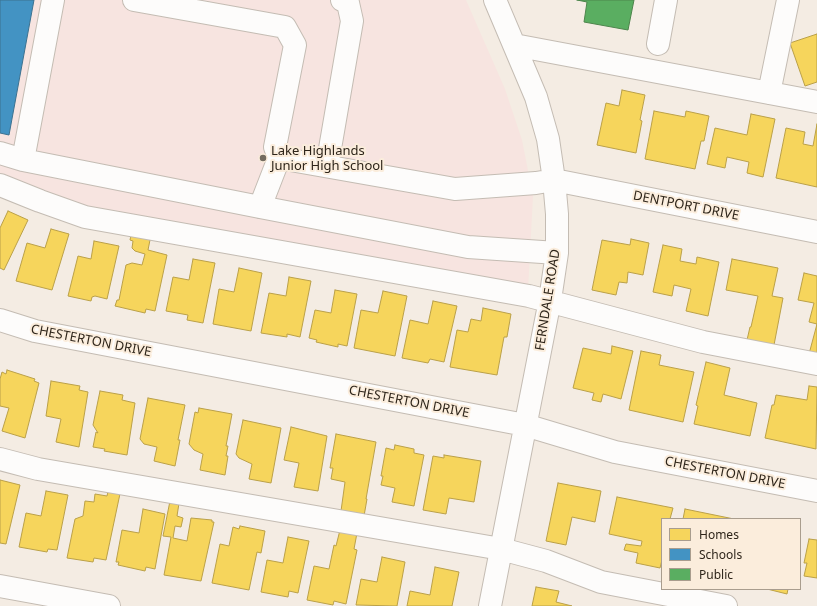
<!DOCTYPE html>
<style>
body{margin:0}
#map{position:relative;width:817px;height:606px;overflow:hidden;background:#f4ece3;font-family:"Noto Sans",sans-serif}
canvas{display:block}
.legend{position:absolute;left:661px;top:518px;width:140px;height:72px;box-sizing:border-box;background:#fbeddc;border:1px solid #a99d8e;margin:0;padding:5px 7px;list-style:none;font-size:12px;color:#2e251a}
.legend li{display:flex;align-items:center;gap:8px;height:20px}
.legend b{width:20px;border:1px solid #a99d8e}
</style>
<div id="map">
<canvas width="817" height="606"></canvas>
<ul class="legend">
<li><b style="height:11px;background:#f6d55c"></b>Homes</li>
<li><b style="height:11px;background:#4393c3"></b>Schools</li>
<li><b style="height:11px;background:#5aae61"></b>Public</li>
</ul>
</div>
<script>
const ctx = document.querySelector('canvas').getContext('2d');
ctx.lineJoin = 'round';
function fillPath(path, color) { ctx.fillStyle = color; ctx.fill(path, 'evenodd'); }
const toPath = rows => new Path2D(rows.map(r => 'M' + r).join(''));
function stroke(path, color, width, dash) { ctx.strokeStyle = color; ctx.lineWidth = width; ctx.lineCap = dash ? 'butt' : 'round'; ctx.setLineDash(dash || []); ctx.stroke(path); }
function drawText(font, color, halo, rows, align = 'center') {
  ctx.font = font + ' "Noto Sans",sans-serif'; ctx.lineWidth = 4; ctx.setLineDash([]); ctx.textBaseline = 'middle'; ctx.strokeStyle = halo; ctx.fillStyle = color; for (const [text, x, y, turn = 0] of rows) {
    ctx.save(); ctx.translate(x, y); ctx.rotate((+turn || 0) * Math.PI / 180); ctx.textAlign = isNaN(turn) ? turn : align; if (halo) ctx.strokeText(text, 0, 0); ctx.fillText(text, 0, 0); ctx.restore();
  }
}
fillPath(toPath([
 [0,0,466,0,505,89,522,140,533,196,528,290,84,207,0,176]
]), '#f7e4e0');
const homes = toPath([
 [817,34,817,82,805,86,790,43,817,34],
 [622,90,645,95,640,120,642,121,636,153,597,145,606,103,619,106,622,90],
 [654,111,685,117,686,111,709,116,704,141,701,141,695,169,645,159,654,111],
 [751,114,775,119,763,177,747,173,749,162,727,157,725,168,707,164,715,128,747,135,751,114],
 [817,124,817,187,776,178,786,128,805,132,803,144,813,146,817,124],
 [8,211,28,220,4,270,0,268,0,228,8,211],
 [51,229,69,234,52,290,16,281,27,243,45,248,51,229],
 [132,231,151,235,148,250,167,255,155,311,146,309,145,313,115,306,117,300,119,300,126,265,132,263,142,265,145,254,135,251,132,248,133,241,130,240,132,231],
 [631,239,649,243,643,275,628,272,627,283,619,282,616,295,592,290,602,240,630,245,631,239],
 [94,241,119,246,107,299,95,296,92,297,91,301,68,296,78,256,91,259,94,241],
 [663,245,682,249,680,261,696,264,697,257,719,262,708,316,686,311,691,289,674,285,672,296,653,292,663,245],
 [193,259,215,263,203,323,187,320,188,315,166,311,173,277,189,280,193,259],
 [732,259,778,268,772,296,783,298,774,345,747,340,750,327,751,327,758,296,726,290,732,259],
 [239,268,262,273,251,331,213,324,219,289,234,292,239,268],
 [804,273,817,276,817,356,809,354,817,324,809,322,814,303,798,300,804,273],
 [289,277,311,281,300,337,287,334,287,337,261,333,269,293,286,296,289,277],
 [335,290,357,294,347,346,338,344,338,347,316,342,317,340,309,338,315,310,331,313,335,290],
 [383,291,407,296,395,356,354,348,361,310,378,313,383,291],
 [433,301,457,306,444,362,430,359,428,363,402,358,410,320,428,324,433,301],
 [483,308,511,314,507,337,504,337,497,375,450,367,457,330,468,332,471,319,481,321,483,308],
 [612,346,633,351,621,399,603,394,601,402,592,400,594,393,573,388,583,348,611,354,612,346],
 [641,351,661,355,659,365,694,372,683,422,629,410,641,351],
 [706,362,730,368,724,395,757,403,750,436,694,424,698,406,696,405,706,362],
 [7,370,35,379,34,381,39,383,25,438,2,431,9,408,0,406,0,379,2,372,6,374,7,370],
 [51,381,80,386,79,390,88,392,79,447,56,442,61,419,46,416,51,381],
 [809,386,817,387,816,449,765,438,772,405,774,405,776,395,807,400,809,386],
 [100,391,123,395,122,400,135,403,127,455,104,451,105,449,93,447,96,432,98,433,93,425,100,391],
 [148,398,185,405,178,440,180,440,175,466,154,461,157,447,144,444,140,439,148,398],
 [199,408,232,414,226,446,228,446,226,456,228,456,225,475,200,470,203,454,194,450,189,444,195,412,198,413,199,408],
 [243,420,281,428,271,483,249,479,252,464,239,458,236,454,243,420],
 [291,427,327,436,318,491,294,487,299,463,284,460,291,427],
 [336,434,376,442,366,499,367,499,364,516,341,511,345,482,331,479,333,468,330,468,336,434],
 [395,445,414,449,414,453,424,455,414,506,392,502,395,488,381,485,383,476,381,476,386,448,394,450,395,445],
 [444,455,481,461,474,502,449,498,446,514,423,510,433,456,444,458,444,455],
 [0,480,20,485,6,544,0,543,0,480],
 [558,483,601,491,595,522,572,517,566,545,546,541,558,483],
 [109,487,121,489,106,560,94,558,93,562,67,558,75,519,83,516,85,501,94,502,95,494,107,496,109,487],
 [46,491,68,495,57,550,48,549,47,552,19,547,26,513,41,516,46,491],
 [171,496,180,497,177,516,183,518,181,527,175,526,173,538,187,541,191,518,212,520,212,522,214,522,201,581,164,575,171,537,163,536,171,496],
 [617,497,673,508,670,519,662,519,662,560,660,568,636,563,638,553,624,550,626,544,641,546,642,541,609,534,617,497],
 [143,509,165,514,155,569,146,567,145,571,118,565,119,562,116,562,122,530,139,533,143,509],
 [685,509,734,519,683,519,685,509],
 [240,526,265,531,261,553,257,552,249,590,212,583,220,544,229,546,233,527,239,529,240,526],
 [340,530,357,533,354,549,357,550,346,604,334,601,333,605,307,600,314,566,329,569,334,545,336,546,340,530],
 [288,537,309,541,298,593,289,591,288,597,261,592,267,560,283,563,288,537],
 [809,539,817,540,817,578,804,576,807,563,804,563,809,539],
 [382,557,405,562,397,606,356,605,361,579,377,582,382,557],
 [435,567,459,572,452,606,407,606,410,591,430,595,435,567],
 [536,587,559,591,556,602,572,606,532,606,536,587],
 [767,589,788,589,787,594,767,589]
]);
fillPath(homes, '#f6d55c');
stroke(homes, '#baa048', 1);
const schools = toPath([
 [0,0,34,0,9,135,0,133,0,0]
]);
fillPath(schools, '#4393c3');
stroke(schools, '#3d7290', 1);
const public = toPath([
 [577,0,634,0,628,30,584,22,587,2,577,0]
]);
fillPath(public, '#5aae61');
stroke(public, '#4d854c', 1);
const minor = toPath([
 [134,0,285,27,295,45,275,147,279,158],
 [658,44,666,0],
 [514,45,817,102],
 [769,93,788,0],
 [0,153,23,160,260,207,468,247,557,253],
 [23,160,53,0],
 [327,166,352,21,348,3,342,0],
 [0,185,40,201,85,217,529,296,703,342,817,364],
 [260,207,279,158,455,189,536,183,554,180,817,232],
 [0,320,35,331,525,425,615,452,817,491],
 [0,459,38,469,501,549,546,561,601,582,726,606],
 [0,586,109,606],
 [490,606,550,300,557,253,557,214,554,180,548,139,536,97,495,0]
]);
stroke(minor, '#c4bcb3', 24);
stroke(minor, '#fdfcfb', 22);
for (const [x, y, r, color] of [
 [263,158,4,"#736b60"]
]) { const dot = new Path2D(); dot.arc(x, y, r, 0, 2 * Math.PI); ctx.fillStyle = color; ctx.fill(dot); stroke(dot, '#fbeddc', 1.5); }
drawText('13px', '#2e251a', '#fbeddc', [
 ["Lake Highlands",271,151],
 ["Junior High School",271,166]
], 'left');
drawText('13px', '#2e251a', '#fbeddc', [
 ["DENTPORT DRIVE",686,206,11],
 ["FERNDALE ROAD",548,300,-81],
 ["CHESTERTON DRIVE",91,341,11],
 ["CHESTERTON DRIVE",409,402,11],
 ["CHESTERTON DRIVE",725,473,11]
]);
</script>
